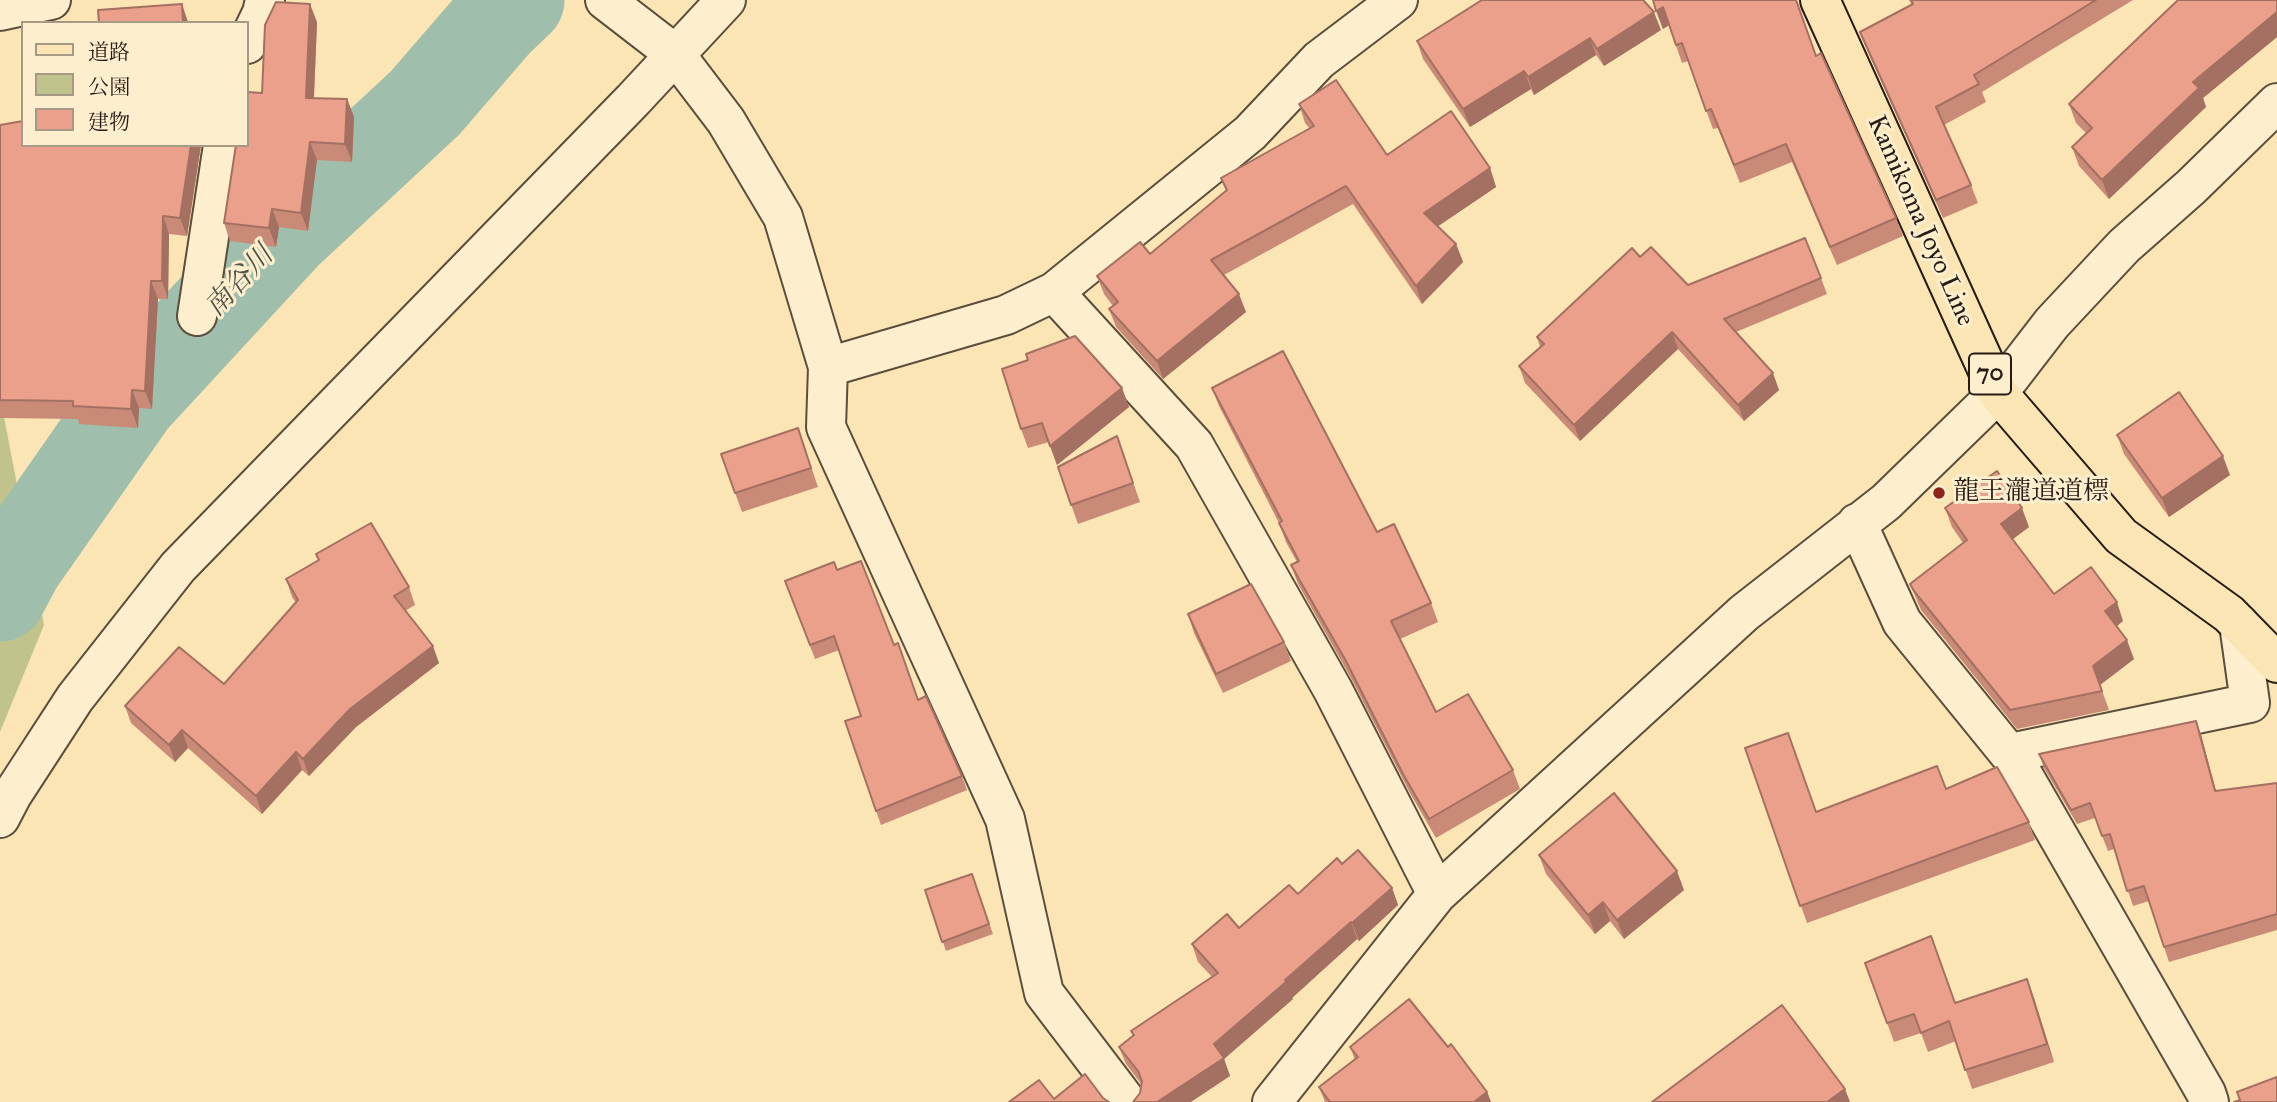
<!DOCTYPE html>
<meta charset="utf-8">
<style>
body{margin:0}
#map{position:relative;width:2277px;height:1102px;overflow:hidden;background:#fce5b4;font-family:"IM FELL Great Primer","Noto Serif JP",serif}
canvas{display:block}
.legend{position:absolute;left:21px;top:21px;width:228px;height:126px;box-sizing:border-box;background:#fdeece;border:2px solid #a79a84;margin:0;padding:9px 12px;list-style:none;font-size:21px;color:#271b15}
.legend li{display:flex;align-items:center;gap:14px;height:35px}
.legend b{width:35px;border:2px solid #a79a84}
</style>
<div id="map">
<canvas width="2277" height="1102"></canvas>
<ul class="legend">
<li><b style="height:9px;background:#fce5b4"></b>道路</li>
<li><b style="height:19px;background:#c0c48c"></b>公園</li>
<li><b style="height:19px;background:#eaa08b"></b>建物</li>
</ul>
</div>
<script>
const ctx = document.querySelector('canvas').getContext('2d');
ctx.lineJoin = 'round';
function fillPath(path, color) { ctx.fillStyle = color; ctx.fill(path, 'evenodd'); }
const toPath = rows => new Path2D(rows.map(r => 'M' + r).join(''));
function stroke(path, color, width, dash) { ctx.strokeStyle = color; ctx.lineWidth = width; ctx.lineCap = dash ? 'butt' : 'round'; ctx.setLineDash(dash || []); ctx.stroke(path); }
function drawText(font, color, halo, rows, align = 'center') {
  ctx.font = font + ' "IM FELL Great Primer","Noto Serif JP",serif'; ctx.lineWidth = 6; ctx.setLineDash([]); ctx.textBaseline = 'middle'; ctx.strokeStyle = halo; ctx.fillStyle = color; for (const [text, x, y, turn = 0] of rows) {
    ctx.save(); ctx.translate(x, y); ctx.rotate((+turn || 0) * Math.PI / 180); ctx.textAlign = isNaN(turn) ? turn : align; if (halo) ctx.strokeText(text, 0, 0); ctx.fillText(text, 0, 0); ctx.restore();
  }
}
fillPath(toPath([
 [0,396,44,625,0,732]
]), '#c0c48c');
stroke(toPath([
 [0,595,17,563,131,400,285,233,425,103,495,22,518,0]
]), '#9fbfac', 93);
const street = toPath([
 [605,0,675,54,726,121,783,217,828,367,826,427,1005,819,1044,993,1127,1102],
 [0,11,51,0],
 [247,44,262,13,265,0],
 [1054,292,1194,445,1333,690,1437,894],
 [197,316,223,145],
 [828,367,1006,315,1054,292,1250,133,1319,60,1398,0],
 [1857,523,1902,622,2015,761,2206,1093,2209,1102],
 [2010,753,2250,703,2239,624],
 [0,818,12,795,75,698,178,567,633,100,726,0],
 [1272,1102,1437,894,1744,613,1886,502,1998,393,2052,323,2124,246,2191,187,2277,103]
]);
const primary = toPath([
 [1820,0,1998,393,2121,536,2229,614,2277,663]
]);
stroke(street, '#5c4e3d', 42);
stroke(primary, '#271b15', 42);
stroke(street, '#fdeece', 38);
stroke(primary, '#fce5b4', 38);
fillPath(toPath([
 [1653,0,1816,56,1896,218,1903,236,1837,265,1792,162,1740,183,1718,128,1713,129,1688,61,1682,63,1669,25,1663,29],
 [1909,0,2133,0,1982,92,1986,102,1944,125,1971,185,1978,203,1943,218,1867,50,1860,32,1912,5],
 [2277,0,2277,37,2203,98,2206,107,2109,199,2079,166,2072,147,2086,133,2076,123,2069,104],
 [317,22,314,98,347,99,354,117,352,162,317,160,308,231,279,227,276,247,230,241,224,223,262,93],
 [1661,30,1604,66,1596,55,1534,95,1531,89,1470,127,1423,59,1417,41],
 [1299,104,1387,155,1490,168,1496,187,1438,226,1456,244,1463,262,1422,304,1353,204,1224,275,1246,312,1163,379,1116,327,1109,309,1113,306,1104,294,1097,276,1150,254,1226,191,1221,178,1310,129,1305,123],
 [0,125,201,145,187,236,169,234,168,299,158,299,152,409,139,408,138,428,79,424,78,419,0,418],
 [1640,257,1688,285,1821,278,1827,294,1736,332,1779,390,1744,421,1678,349,1580,441,1525,383,1519,366,1540,347,1537,337],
 [1122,388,1129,407,1057,465,1049,442,1028,448,1021,429],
 [1212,388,1377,532,1431,603,1438,622,1400,639,1436,712,1513,770,1520,789,1436,838,1410,793,1352,680,1298,584,1291,565,1297,562,1286,542,1279,523,1219,406],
 [798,428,818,487,742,512,721,454],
 [2117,435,2230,475,2169,517,2124,454],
 [1117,436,1140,502,1078,524,1058,467],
 [1945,508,2029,527,2012,539,2054,594,2123,621,2117,626,2134,659,2100,685,2109,710,2017,729,1921,610,1910,584,1963,543,1952,527],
 [316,554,409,587,415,605,405,611,439,663,356,727,309,776,302,770,262,814,188,748,175,762,131,723,125,706,224,684,296,603,292,597,286,579,318,560],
 [837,570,894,645,918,700,962,776,967,790,881,825,876,811,861,716,839,650,815,659,785,581],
 [1188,614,1284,642,1291,661,1223,693,1194,633],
 [2196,721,2201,735,2216,791,2277,783,2277,930,2169,962,2149,901,2133,906,2114,849,2108,851,2095,818,2077,824,2044,768,2039,754],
 [1745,748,1816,812,1946,789,2029,822,2035,840,1807,923],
 [1539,855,1684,890,1624,939,1610,921,1595,934,1546,874],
 [1342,864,1392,888,1398,905,1359,941,1357,939,1292,998,1293,999,1224,1059,1230,1076,1140,1093,1142,1085,1126,1064,1119,1047,1133,1036,1131,1031,1212,977,1198,962,1192,944,1239,928,1298,894],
 [972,874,993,934,946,951,925,890],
 [1865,963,1955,1003,2027,979,2054,1062,1972,1089,1956,1041,1928,1052,1921,1033,1894,1042],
 [1350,1047,1448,1047,1487,1092,1491,1102,1330,1102,1355,1060],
 [1319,1087,1330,1102,1325,1102]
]), '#c98a78');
fillPath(toPath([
 [182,4,188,22,189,23,183,23],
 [310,4,317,22,313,117,306,98],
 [1663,7,1669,25,1663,29,1656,11],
 [1654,12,1661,30,1604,66,1597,49],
 [2277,12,2277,37,2203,98,2206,107,2109,199,2102,180,2193,82],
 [1590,38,1596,55,1534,95,1528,77],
 [1524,71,1531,89,1470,127,1463,109],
 [347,99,354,117,352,162,345,144],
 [310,142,317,160,308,231,301,213],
 [191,145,201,145,187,236,180,218],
 [1490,168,1496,187,1431,231,1424,213],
 [272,209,279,227,276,247,269,228],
 [163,216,169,234,168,299,162,281],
 [1456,244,1463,262,1422,304,1416,286],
 [151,281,158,299,152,409,145,391],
 [1239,294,1246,312,1163,379,1157,361],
 [1672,332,1678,349,1580,441,1574,425],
 [1773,373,1779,390,1744,421,1738,405],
 [1122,388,1129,407,1057,465,1050,446],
 [132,390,139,408,138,428,131,409],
 [2223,456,2230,475,2169,517,2162,498],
 [2022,508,2029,527,2008,543,2001,524],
 [2117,602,2123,621,2112,630,2105,611],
 [2127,640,2134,659,2100,685,2109,710,2093,666],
 [433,646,439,663,356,727,309,776,303,759,350,709],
 [2196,721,2201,735,2220,806,2215,791],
 [182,730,188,748,175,762,169,745],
 [296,752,302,770,262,814,256,796],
 [1677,871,1684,890,1624,939,1617,920],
 [1392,888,1398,905,1359,941,1352,923],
 [1603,902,1610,921,1595,934,1588,915],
 [1351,922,1357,939,1292,998,1293,999,1224,1059,1230,1076,1191,1102,1157,1102,1214,1044],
 [2027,979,2034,998,2054,1062,2047,1044],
 [1845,1089,1850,1102,1827,1102],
 [1487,1092,1491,1102,1474,1102]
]), '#a47061');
const building = toPath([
 [1482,0,1643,0,1654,12,1597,49,1590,38,1528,77,1524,71,1463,109,1417,41,1482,0],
 [1653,0,1796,0,1816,56,1821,53,1896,218,1830,247,1786,144,1734,165,1711,109,1706,111,1682,43,1676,45,1663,7,1656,11,1653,0],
 [1911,0,2096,0,1974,75,1979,84,1936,107,1971,185,1936,200,1860,32,1913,4,1911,0],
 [2178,0,2277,0,2277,12,2193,82,2199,88,2102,180,2072,147,2092,128,2069,104,2178,0],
 [276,2,310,4,306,98,347,99,345,144,310,142,301,213,272,209,269,228,224,223,236,145,247,145,247,92,262,93,265,25,276,2],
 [182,4,183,23,99,23,98,10,182,4],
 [1336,80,1387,155,1451,111,1490,168,1424,213,1456,244,1416,286,1346,186,1211,260,1239,294,1157,361,1109,309,1118,302,1097,276,1140,242,1150,254,1227,190,1221,178,1314,126,1299,104,1336,80],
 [23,121,23,145,191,145,180,218,163,216,162,281,151,281,145,391,132,390,131,409,73,406,73,401,0,400,0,125,23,121],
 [1805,238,1821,278,1724,319,1773,373,1738,405,1672,332,1574,425,1519,366,1544,344,1537,337,1632,248,1640,257,1651,247,1688,285,1805,238],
 [1075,336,1122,388,1050,446,1042,423,1021,429,1002,369,1028,360,1026,354,1075,336],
 [1283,351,1377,532,1394,524,1431,603,1391,621,1436,712,1468,694,1513,770,1429,819,1403,774,1346,661,1291,565,1299,561,1279,523,1282,521,1212,388,1283,351],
 [2179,392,2223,456,2162,498,2117,435,2179,392],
 [798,428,811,468,735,493,721,454,798,428],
 [1117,436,1133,483,1071,505,1058,467,1117,436],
 [1997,471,2022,508,2001,524,2054,594,2091,567,2117,602,2105,611,2127,640,2093,666,2102,691,2010,710,1914,591,1910,584,1967,540,1945,508,1997,471],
 [371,523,409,587,394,596,433,646,350,709,303,759,296,752,256,796,182,730,169,745,125,706,179,647,224,684,298,600,286,579,319,560,316,554,371,523],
 [861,561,894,645,898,643,918,700,926,696,962,776,876,811,845,721,861,716,834,636,810,645,785,581,834,562,837,570,861,561],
 [1251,584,1284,642,1216,674,1188,614,1251,584],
 [2196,721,2215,791,2277,783,2277,914,2164,947,2144,886,2127,891,2110,834,2102,836,2090,803,2071,810,2039,754,2196,721],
 [1788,733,1816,812,1937,766,1946,789,1997,767,2029,822,1800,906,1745,748,1788,733],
 [1614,793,1677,871,1617,920,1603,902,1588,915,1539,855,1614,793],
 [1358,850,1392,888,1352,923,1351,922,1285,980,1286,982,1214,1044,1224,1058,1157,1102,1133,1102,1140,1093,1142,1081,1138,1071,1119,1047,1134,1035,1131,1031,1218,973,1192,944,1227,914,1239,928,1289,885,1298,894,1337,858,1342,864,1358,850],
 [972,874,989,924,942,942,925,890,972,874],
 [1931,936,1955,1003,2027,979,2047,1044,1965,1070,1949,1021,1921,1033,1914,1014,1887,1023,1865,963,1931,936],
 [1409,999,1448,1047,1451,1044,1487,1092,1474,1102,1330,1102,1319,1087,1358,1057,1350,1047,1409,999],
 [1782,1005,1845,1089,1827,1102,1652,1102,1782,1005],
 [1085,1074,1103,1098,1109,1102,1009,1102,1039,1080,1054,1099,1085,1074],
 [2277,1077,2277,1102,2234,1102,2240,1100,2237,1092,2277,1077]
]);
fillPath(building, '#eaa08b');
stroke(building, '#a47061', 2);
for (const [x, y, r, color] of [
 [1939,493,7,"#8f2418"]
]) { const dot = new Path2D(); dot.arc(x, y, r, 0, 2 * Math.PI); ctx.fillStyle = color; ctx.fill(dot); stroke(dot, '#fdeece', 2.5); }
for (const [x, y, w] of [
 [1990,374,42]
]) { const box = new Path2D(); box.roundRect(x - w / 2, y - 20.5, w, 41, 5); ctx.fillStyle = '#fdeece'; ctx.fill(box); stroke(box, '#271b15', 2); }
drawText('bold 24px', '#271b15', null, [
 ["70",1990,374]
]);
drawText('26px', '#271b15', '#fdeece', [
 ["Kamikoma Joyo Line",1920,221,66]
]);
drawText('26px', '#271b15', '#fdeece', [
 ["龍王瀧道道標",1953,493]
], 'left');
drawText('italic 28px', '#51544a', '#fdeece', [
 ["南谷川",240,282,-47]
]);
</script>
